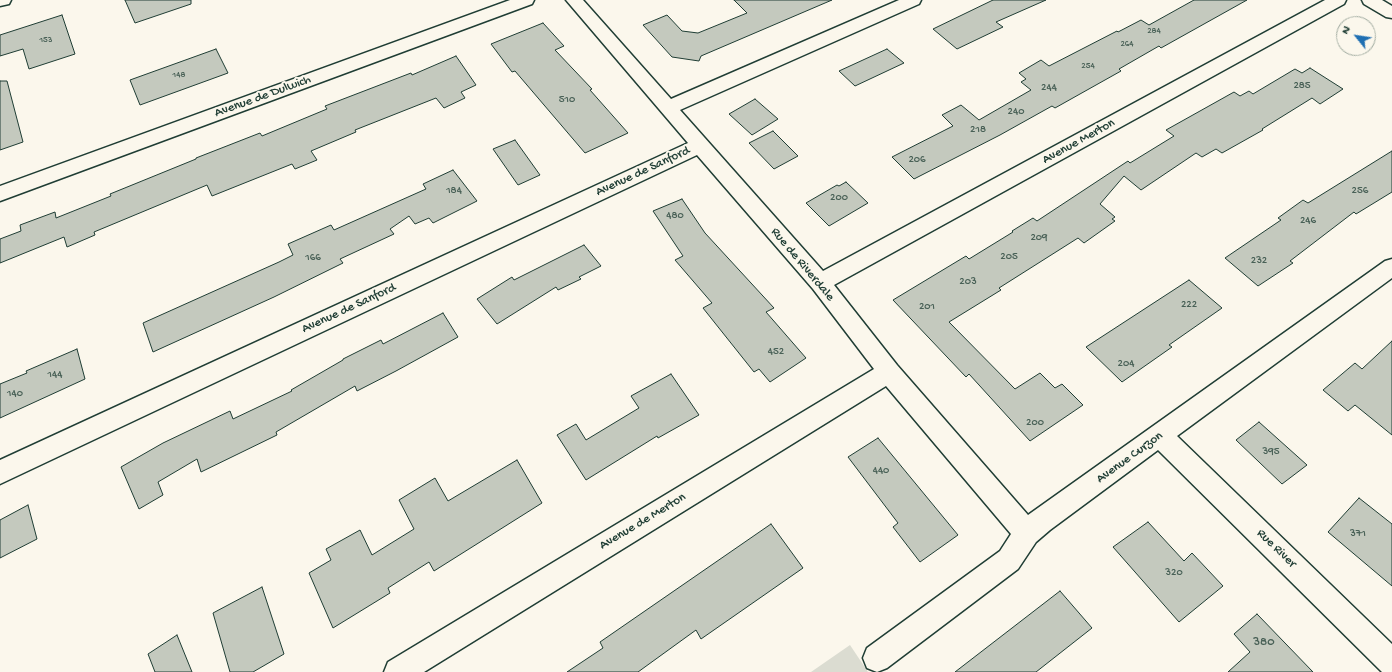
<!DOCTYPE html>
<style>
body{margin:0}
#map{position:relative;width:1392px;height:672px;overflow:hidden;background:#fbf7ec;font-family:"Gochi Hand",sans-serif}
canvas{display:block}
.north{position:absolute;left:1336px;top:16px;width:40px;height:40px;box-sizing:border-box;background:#fbf7ec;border:1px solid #a3ada2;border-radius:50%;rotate:300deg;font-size:11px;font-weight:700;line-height:16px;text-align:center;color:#1f3d34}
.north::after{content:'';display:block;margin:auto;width:14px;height:18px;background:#1f6fb2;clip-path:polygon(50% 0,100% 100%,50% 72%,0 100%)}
</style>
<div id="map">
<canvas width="1392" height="672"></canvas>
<div class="north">N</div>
</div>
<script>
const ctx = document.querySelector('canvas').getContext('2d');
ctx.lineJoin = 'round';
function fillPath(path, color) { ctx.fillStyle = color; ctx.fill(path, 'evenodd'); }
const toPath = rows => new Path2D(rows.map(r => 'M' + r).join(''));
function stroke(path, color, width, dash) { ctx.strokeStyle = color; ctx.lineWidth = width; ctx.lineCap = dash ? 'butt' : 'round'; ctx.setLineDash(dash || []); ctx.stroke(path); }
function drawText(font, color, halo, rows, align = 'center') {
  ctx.font = font + ' "Gochi Hand",sans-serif'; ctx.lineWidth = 4; ctx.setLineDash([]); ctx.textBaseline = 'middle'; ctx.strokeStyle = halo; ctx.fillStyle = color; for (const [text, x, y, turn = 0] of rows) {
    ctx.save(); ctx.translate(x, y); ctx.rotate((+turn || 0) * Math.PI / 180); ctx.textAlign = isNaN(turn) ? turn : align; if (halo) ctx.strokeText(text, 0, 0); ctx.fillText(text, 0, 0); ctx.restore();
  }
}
fillPath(toPath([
 [850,645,868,672,811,672]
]), '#dbdcd1');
const building = toPath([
 [125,0,191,0,191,4,135,23,125,0],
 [734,0,832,0,701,56,699,61,672,57,643,25,667,15,682,31,698,33,747,13,734,0],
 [993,0,1046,0,996,22,1003,27,957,49,933,29,993,0],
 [1194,0,1247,0,1161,48,1159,46,1119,69,1121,71,1055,108,1052,106,1000,135,914,179,892,157,953,126,942,115,961,105,979,120,1031,90,1021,82,1026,79,1019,73,1041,60,1049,66,1117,31,1118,32,1141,20,1149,25,1194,0],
 [62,15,75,54,29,69,23,49,0,56,0,35,62,15],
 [543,23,564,46,555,50,592,89,590,90,628,133,585,153,515,71,512,72,491,44,543,23],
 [216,49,228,73,140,105,130,80,216,49],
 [887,49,904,63,855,86,839,71,887,49],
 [456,56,476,85,461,92,465,98,444,108,436,98,355,130,356,132,311,151,317,160,295,169,292,164,212,196,207,185,94,232,95,235,67,247,64,237,0,263,0,239,21,231,20,225,55,212,56,218,111,196,110,194,196,159,196,158,260,133,262,136,327,109,325,106,411,73,412,75,456,56],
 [1310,68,1343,89,1320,104,1312,98,1262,129,1263,130,1222,153,1216,149,1202,157,1196,153,1141,190,1124,176,1100,204,1115,217,1112,219,1115,221,1084,243,1078,238,999,288,1001,290,949,322,1015,389,1040,373,1055,388,1062,384,1083,405,1030,441,969,374,966,377,893,300,966,256,969,259,1013,232,1012,231,1033,218,1037,221,1128,161,1130,163,1174,136,1166,130,1234,92,1240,96,1249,91,1253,94,1295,69,1302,73,1310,68],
 [0,81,7,81,23,142,0,150,0,81],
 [755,99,778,119,752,135,729,114,755,99],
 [773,131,798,156,774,169,749,143,773,131],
 [515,140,540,175,518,185,493,149,515,140],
 [1392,151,1392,192,1356,214,1354,212,1290,261,1293,263,1258,286,1225,258,1281,220,1278,218,1303,200,1308,203,1392,151],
 [453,170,477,201,433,223,429,218,415,224,409,216,390,229,394,234,340,259,343,263,274,297,153,352,143,323,279,262,293,255,288,244,331,225,334,230,426,189,423,184,453,170],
 [846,182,868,203,829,226,806,203,837,185,839,186,846,182],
 [682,199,705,233,774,308,766,312,806,358,770,382,759,369,754,372,703,308,712,303,675,260,683,256,653,211,682,199],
 [584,245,601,266,579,277,581,279,558,290,556,287,497,324,477,299,512,277,514,280,584,245],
 [1189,280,1222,308,1169,345,1172,347,1122,382,1086,347,1189,280],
 [443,313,458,337,396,371,357,391,355,386,276,432,277,435,201,472,197,459,158,482,163,495,139,509,121,467,163,443,230,411,233,419,292,391,291,390,343,360,343,359,381,340,383,344,443,313],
 [1392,341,1392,435,1355,405,1348,411,1323,390,1355,363,1362,369,1392,341],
 [77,349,85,379,0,418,0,384,27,373,26,371,77,349],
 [671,374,699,415,658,438,657,436,586,480,557,435,576,424,586,440,639,408,631,396,671,374],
 [1259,422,1307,465,1282,484,1236,440,1259,422],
 [878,438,958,535,920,562,893,527,898,523,848,457,878,438],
 [517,460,542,503,434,571,429,562,388,588,390,593,333,628,309,573,331,560,326,549,360,530,372,555,414,529,399,500,435,478,448,501,517,460],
 [1359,498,1392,524,1392,586,1328,532,1359,498],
 [28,505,37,539,0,558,0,520,28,505],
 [1148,522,1184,561,1192,553,1223,586,1179,622,1113,547,1148,522],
 [771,524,803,568,701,639,696,630,638,672,567,672,603,648,600,642,771,524],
 [262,587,284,654,253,672,230,672,213,613,262,587],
 [1060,591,1092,628,1036,672,955,672,1060,591],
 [1257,614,1313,672,1228,672,1250,652,1234,634,1257,614],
 [177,635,192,672,155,672,148,654,177,635]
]);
fillPath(building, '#c4c9be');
stroke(building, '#1f3d34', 1);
const street = toPath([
 [0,0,11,0,9,4,0,6,0,0],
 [510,0,534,0,532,4,0,201,0,186,510,0],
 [566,0,583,0,671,99,899,0,921,0,919,4,680,110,823,271,1325,0,1346,0,1344,4,834,285,897,365,1028,515,1385,261,1392,259,1392,278,1177,436,1392,644,1392,672,1382,672,1158,450,1050,530,1036,542,1018,569,887,668,877,672,867,668,863,658,867,648,1000,551,1011,534,886,386,424,672,384,672,388,662,874,369,813,289,697,155,0,484,0,460,688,143,566,0],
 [1362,0,1382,0,1392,6,1392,18,1386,17,1364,4,1362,0]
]);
stroke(street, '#1f3d34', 3);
fillPath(street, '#fbf7ec');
drawText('9px', '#486056', null, [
 ["284",1154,32],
 ["153",46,41],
 ["264",1127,45],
 ["254",1088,67],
 ["148",179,76]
]);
drawText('11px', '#486056', null, [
 ["285",1302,86],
 ["244",1049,88],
 ["510",567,100],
 ["240",1016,112],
 ["218",978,130],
 ["206",917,160],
 ["184",454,191],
 ["256",1360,191],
 ["200",839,198],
 ["480",675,216],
 ["246",1308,221],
 ["209",1039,238],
 ["205",1009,257],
 ["166",313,258],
 ["232",1259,261],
 ["203",968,282],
 ["222",1189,305],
 ["201",927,307],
 ["452",776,352],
 ["204",1126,364],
 ["144",55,375],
 ["140",15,394],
 ["200",1035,423],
 ["395",1271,452],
 ["440",881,471],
 ["371",1358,534],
 ["320",1174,573]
]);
drawText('13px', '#1f3d34', '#fbf7ec', [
 ["Avenue de Dulwich",263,97,-20],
 ["Avenue Merton",1079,142,-29],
 ["Avenue de Sanford",643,172,-25],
 ["Rue de Riverdale",802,265,50],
 ["Avenue de Sanford",349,309,-25],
 ["Avenue Curzon",1130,458,-36],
 ["Avenue de Merton",643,522,-31],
 ["Rue River",1276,549,44]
]);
drawText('13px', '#486056', null, [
 ["380",1264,643]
]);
</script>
